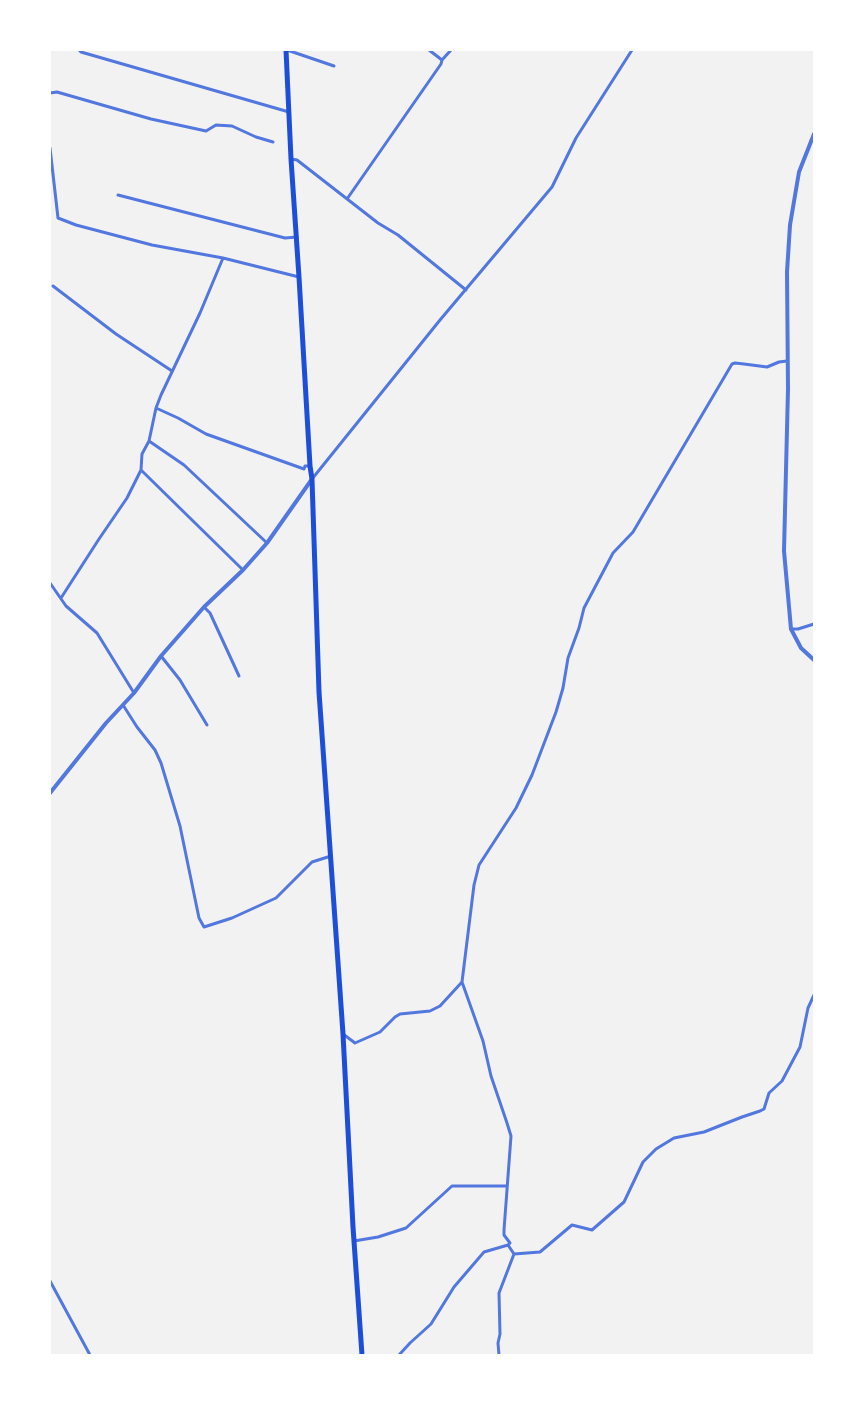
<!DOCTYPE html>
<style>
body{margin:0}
#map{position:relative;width:864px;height:1405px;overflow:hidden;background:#f2f2f2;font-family:"Roboto Condensed",sans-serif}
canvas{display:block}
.frame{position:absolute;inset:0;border:51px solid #fff;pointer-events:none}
</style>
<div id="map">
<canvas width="864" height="1405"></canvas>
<div class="frame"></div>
</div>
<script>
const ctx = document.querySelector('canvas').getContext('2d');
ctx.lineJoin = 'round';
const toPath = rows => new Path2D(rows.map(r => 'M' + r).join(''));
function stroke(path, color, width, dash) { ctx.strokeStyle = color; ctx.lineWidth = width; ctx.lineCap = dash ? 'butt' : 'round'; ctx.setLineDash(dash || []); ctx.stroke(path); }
stroke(toPath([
 [79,50,81,52,289,112],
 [287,50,334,66],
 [429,50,442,60],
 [50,93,57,92,151,119,206,131,216,125,232,126,256,137,273,142],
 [50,148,58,218,76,225,152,245,223,258,299,277],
 [291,159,297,160,378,223,398,235,466,290],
 [118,195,285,238,297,237],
 [347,199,441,64,442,60,451,50],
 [53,286,116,334,172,371],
 [156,408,178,418,206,434,304,469,305,466,310,466],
 [149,441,184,465,267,543],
 [141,470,243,570],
 [312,479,440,320,552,187,576,138,632,50],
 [50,583,66,606,97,633,134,693],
 [61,598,99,539,127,498,141,470,142,454,149,441,156,408,161,395,200,313,223,258],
 [204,607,210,613,239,676],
 [791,629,798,629,814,624],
 [161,656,180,680,207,725],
 [123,705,137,727,155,750,161,763,180,826,199,918,204,927,232,918,276,898,312,862,331,856],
 [343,1034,355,1043,380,1032,395,1017,400,1014,430,1011,440,1006,462,982],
 [354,1241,378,1237,406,1228,452,1186,506,1186],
 [508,1245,514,1254],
 [514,1254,540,1252,572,1225,592,1230,624,1202,643,1162,656,1149,674,1138,704,1132,742,1117,760,1111,764,1109,769,1093,782,1081,800,1047,808,1008,814,995],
 [50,1281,90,1355],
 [399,1355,410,1343,431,1324,454,1287,484,1252,508,1245,510,1243,504,1235,504,1230,511,1136,507,1123,491,1076,483,1041,462,982,474,885,479,865,516,808,532,775,556,712,563,688,568,658,579,628,584,608,613,553,633,532,732,364,735,363,744,364,767,367,779,362,787,361],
 [499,1355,498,1343,500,1334,499,1293,514,1254]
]), '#5277de', 3);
stroke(toPath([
 [814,134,799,172,790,225,787,272,788,389,784,551,791,629,801,648,814,660],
 [50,793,106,723,134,693,161,656,204,607,243,570,267,543,312,479]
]), '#5277de', 4);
stroke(toPath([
 [286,50,291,159,299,277,310,466,312,479,319,692,343,1034,353,1227,362,1355]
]), '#1d4ed8', 5);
</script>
